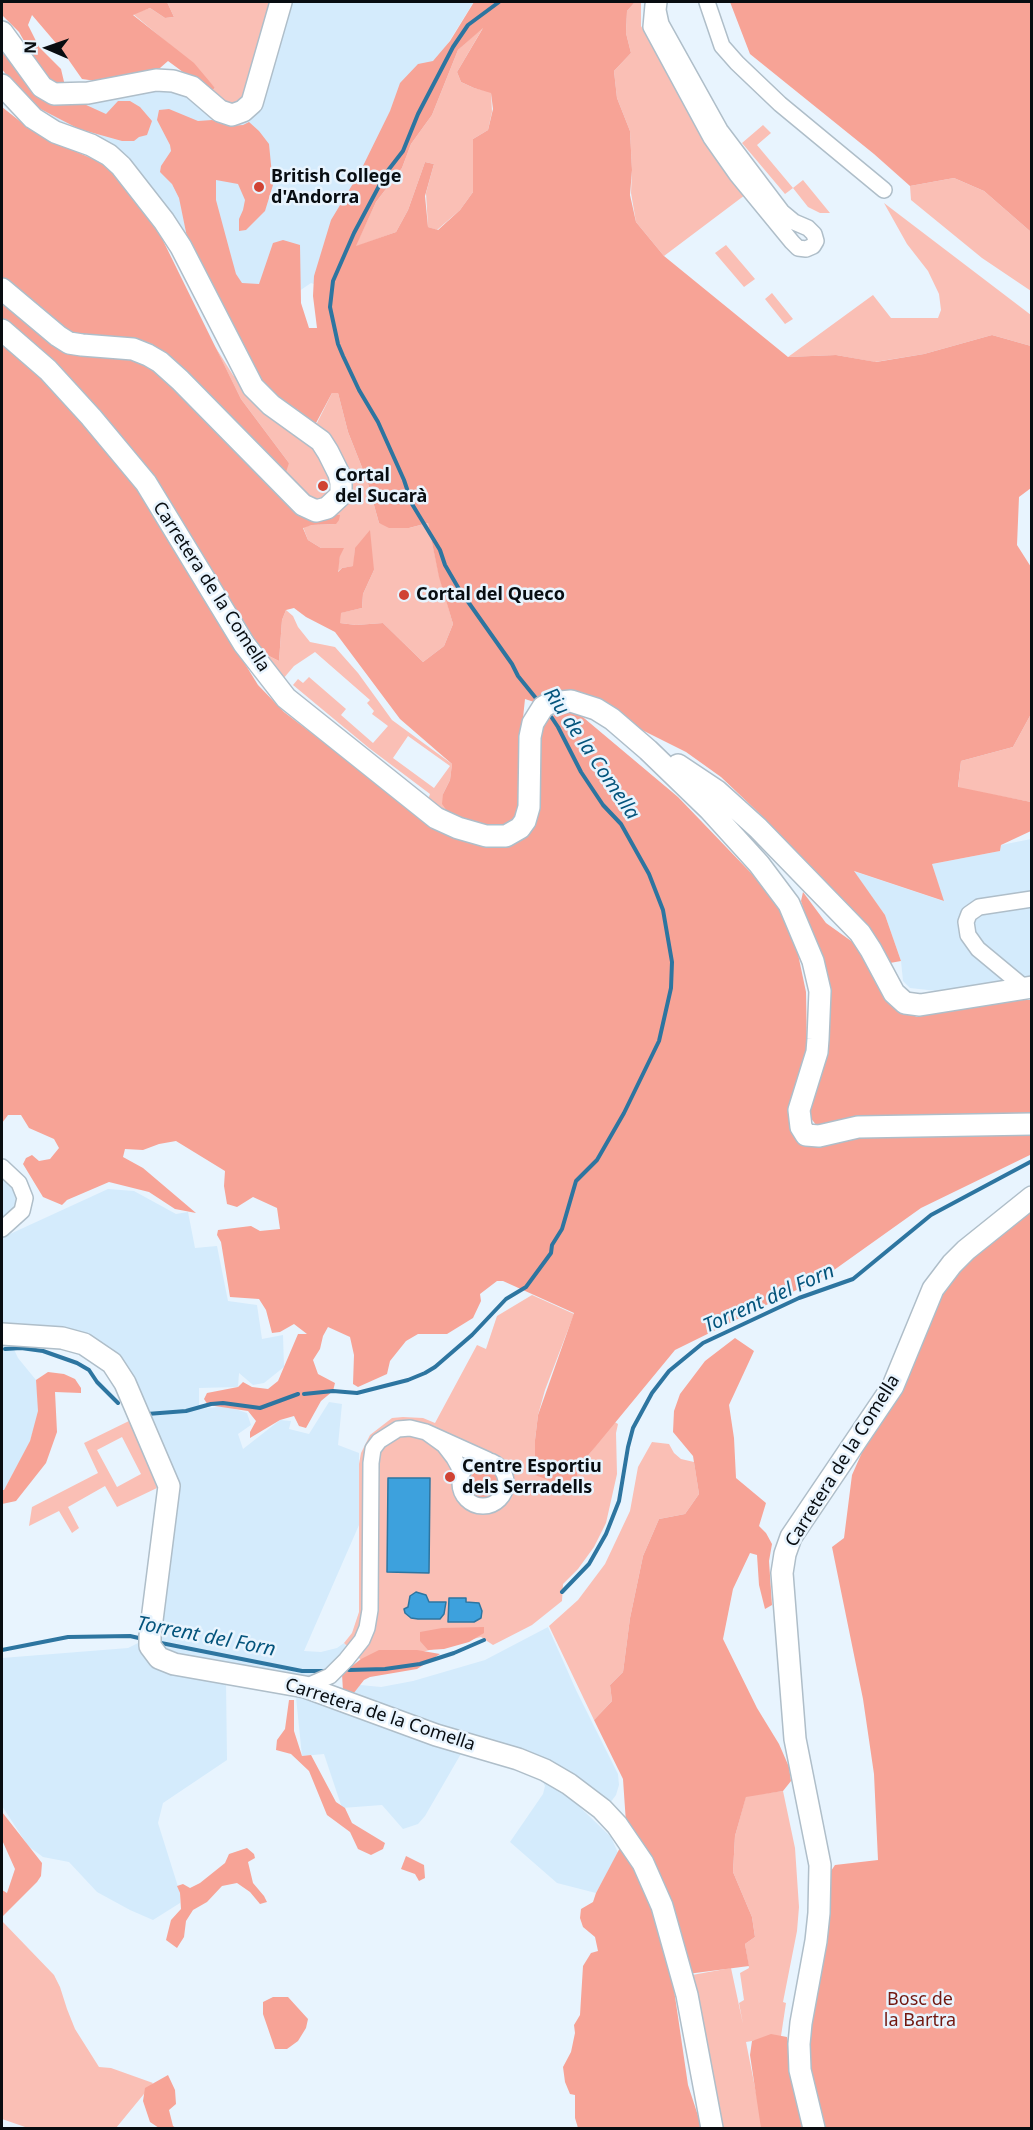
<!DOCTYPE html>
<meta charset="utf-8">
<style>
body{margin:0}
#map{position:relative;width:1033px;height:2130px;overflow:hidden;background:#e8f4fe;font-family:"Noto Sans",sans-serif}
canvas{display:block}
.frame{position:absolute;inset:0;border:3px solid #080d11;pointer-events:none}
.north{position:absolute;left:18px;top:18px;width:60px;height:60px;-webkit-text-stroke:4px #e8f4fe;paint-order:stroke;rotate:272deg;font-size:16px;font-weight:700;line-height:24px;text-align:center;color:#080d11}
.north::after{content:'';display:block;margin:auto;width:21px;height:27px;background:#080d11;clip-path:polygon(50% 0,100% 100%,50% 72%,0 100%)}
</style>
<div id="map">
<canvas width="1033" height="2130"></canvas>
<div class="frame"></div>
<div class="north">N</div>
</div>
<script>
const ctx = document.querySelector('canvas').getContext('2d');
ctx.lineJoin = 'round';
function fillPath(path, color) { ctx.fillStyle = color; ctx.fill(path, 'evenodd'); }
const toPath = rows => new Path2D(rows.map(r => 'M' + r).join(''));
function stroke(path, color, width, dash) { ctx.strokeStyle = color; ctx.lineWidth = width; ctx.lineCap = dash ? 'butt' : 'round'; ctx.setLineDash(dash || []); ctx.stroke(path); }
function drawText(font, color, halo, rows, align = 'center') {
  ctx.font = font + ' "Noto Sans",sans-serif'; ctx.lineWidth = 5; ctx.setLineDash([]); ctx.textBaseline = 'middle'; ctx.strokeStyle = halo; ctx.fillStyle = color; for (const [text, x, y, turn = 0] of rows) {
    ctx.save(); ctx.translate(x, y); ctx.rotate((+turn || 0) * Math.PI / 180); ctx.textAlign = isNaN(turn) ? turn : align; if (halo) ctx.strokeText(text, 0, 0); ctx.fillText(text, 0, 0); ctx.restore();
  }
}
fillPath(toPath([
 [292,2,473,3,424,82,319,286,311,283,236,334,212,287,167,206,125,157,94,135,59,121,33,107,104,95,177,89,228,121],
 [1031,839,1031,978,937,991,910,988,903,981,901,961,885,915,853,871,943,901,932,864,1000,851,1001,845],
 [2,1176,12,1185,17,1192,15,1204,11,1213,2,1220],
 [108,1189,134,1191,176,1214,188,1212,195,1248,217,1246,228,1301,257,1305,262,1339,283,1335,284,1367,264,1383,253,1385,239,1373,238,1387,199,1388,199,1409,226,1406,247,1413,251,1425,238,1434,243,1449,280,1420,291,1421,289,1429,309,1434,329,1402,342,1404,338,1445,359,1453,359,1525,304,1651,321,1652,337,1648,344,1643,353,1653,297,1697,342,1708,462,1752,425,1816,418,1824,403,1829,382,1805,342,1808,324,1754,302,1756,296,1697,226,1681,227,1760,163,1803,158,1823,180,1893,180,1903,153,1920,130,1910,97,1892,69,1862,43,1857,28,1846,2,1806,2,1658,128,1648,138,1643,179,1493,178,1479,137,1383,124,1362,2,1325,2,1235,9,1232,10,1234],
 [2,1343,11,1343,18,1358,36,1380,39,1413,29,1444,4,1490,2,1490],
 [548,1627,576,1690,618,1774,619,1785,616,1795,607,1807,350,1698,360,1685,381,1687,413,1681,485,1660],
 [542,1780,564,1792,611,1837,618,1853,596,1893,557,1883,510,1842,543,1794,545,1786]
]), '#d4ebfc');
fillPath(toPath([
 [167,2,276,2,245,100,236,103,225,103,210,92,215,88,169,44,133,14,150,8,165,18,174,17],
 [635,2,641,2,641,26,745,195,664,256,636,222,631,193,632,170,630,131,617,98,614,71,631,53,626,33,627,11],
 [484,26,457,72,461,82,474,88,491,92,492,112,488,130,473,139,473,192,460,210,437,230,428,227,426,193,434,164,425,162,408,210,396,232,355,247,376,202,402,168,411,144,432,115,458,50],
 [763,125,771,133,757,145,793,188,803,180,830,213,820,213,808,207,793,188,785,194,742,143],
 [954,178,984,191,1031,232,1031,291,982,258,911,200,910,186],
 [884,203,1031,315,1031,346,992,335,924,354,875,362,836,355,788,357,873,295,891,318,938,318,941,310,939,294,928,271,907,244],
 [726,245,755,279,744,287,715,253],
 [772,293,793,319,785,324,765,299],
 [214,345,233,375,249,392,327,459,335,491,325,502,310,498,277,469,289,463,241,399],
 [332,393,338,393,348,432,367,480,379,523,409,528,428,523,439,575,453,624,444,646,423,662,383,623,356,625,340,623,340,613,362,608,363,594,374,570,355,548,354,566,342,568,337,572,340,556,334,548,321,548,308,540,303,527,312,525,336,524,328,514,341,507,311,423,317,423],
 [286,610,293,616,298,627,310,642,335,647,358,673,392,720,452,764,450,780,443,794,450,815,427,803,430,794,369,748,293,685,298,679,303,683,309,677,346,709,341,715,373,743,388,726,372,714,374,711,367,703,370,700,315,652,294,666,283,679,253,642,267,655,279,661,282,620],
 [408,736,450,766,434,788,393,758],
 [1031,714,1031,802,958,788,961,761,1013,747],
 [532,1295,574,1314,545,1390,538,1415,535,1440,535,1474,577,1480,578,1470,613,1421,618,1424,616,1433,617,1474,606,1523,594,1547,578,1569,563,1584,562,1601,532,1625,493,1645,481,1637,410,1655,362,1661,344,1643,352,1633,359,1612,359,1464,361,1453,370,1435,392,1418,403,1417,423,1418,435,1423,477,1345,486,1349,497,1316],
 [131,1420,157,1488,117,1507,105,1486,68,1507,79,1528,72,1533,59,1511,29,1526,32,1507,98,1473,84,1443],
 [122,1437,141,1474,117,1487,97,1450],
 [652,1442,669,1444,674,1453,681,1459,694,1462,699,1494,685,1514,659,1519,643,1556,630,1618,623,1672,610,1685,612,1701,594,1720,549,1626,578,1600,605,1564,630,1511,638,1467],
 [783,1791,795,1848,799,1907,797,1931,783,2002,786,2003,781,2036,746,2042,763,2128,723,2128,692,1975,731,1968,743,2024,739,2003,744,2000,740,1973,749,1968,745,1944,755,1937,752,1917,733,1872,735,1836,746,1796],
 [2,1921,54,1975,60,1987,67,2009,75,2029,99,2067,111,2068,153,2083,116,2128,28,2128,2,2119]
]), '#fabfb5');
fillPath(toPath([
 [2,2,167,2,174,17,165,18,150,8,133,15,194,63,215,88,210,92,168,61,160,68,103,82,82,79,61,49,32,15,28,25,39,47,61,69,65,86,54,85,45,78,19,32,2,15],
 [474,2,635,2,627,11,626,33,631,53,614,71,617,98,630,131,632,170,630,195,636,222,664,256,788,357,836,355,876,362,924,354,992,335,1031,346,1031,488,1019,497,1017,545,1031,567,1031,714,1013,747,961,761,958,787,1031,802,1031,831,1001,845,1000,851,932,864,944,901,854,871,885,915,901,961,890,963,871,935,761,815,721,777,686,752,642,730,597,697,554,695,537,703,525,699,521,737,521,797,518,813,511,822,503,826,491,827,463,821,450,815,442,804,443,794,450,780,452,764,400,719,335,632,306,617,294,608,286,610,282,620,279,661,267,655,253,642,66,374,2,319,2,300,45,338,127,355,145,363,328,514,340,515,339,520,336,524,312,525,303,528,308,540,321,548,344,548,340,556,338,572,342,568,353,566,355,548,370,530,374,570,363,594,362,608,341,613,340,623,356,625,383,623,423,662,444,646,453,624,439,577,428,523,409,528,389,528,379,523,367,480,348,432,338,393,332,393,316,423,311,423,298,410,281,400,255,375,205,283,187,237,179,198,172,184,160,172,161,166,171,151,170,145,157,120,159,110,169,109,198,121,212,120,228,126,243,125,249,122,259,131,269,144,273,185,265,211,246,230,239,231,239,219,243,210,245,200,238,184,216,180,216,200,230,252,236,274,242,283,259,284,273,243,283,240,300,245,301,303,309,328,317,328,313,296,314,276,331,220,360,172,390,111,400,83,418,64,433,61,450,41],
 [483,28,457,72,461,82,474,88,491,93,493,109,488,130,473,139,473,192,460,210,438,230,428,227,425,196,434,164,425,162,408,210,396,232,356,246,376,202,402,168,411,144,432,115,458,50],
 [730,2,1031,2,1031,232,984,191,954,178,910,186,874,154,750,54],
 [2,43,4,44,26,83,36,94,63,105,84,104,106,114,118,101,130,101,140,107,152,121,147,135,139,137,134,141,122,141,79,129,25,101,2,69],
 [2,107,26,126,59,144,111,167,146,206,241,399,289,463,286,472,277,469,170,357,150,343,125,338,66,332,2,279],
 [2,341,39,372,131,479,258,685,284,712,434,827,516,840,543,721,556,714,566,711,578,713,678,797,752,874,791,921,806,992,807,1050,797,1133,853,1134,1031,1128,1032,1154,921,1208,827,1275,675,1350,577,1469,578,1480,551,1481,535,1475,535,1440,538,1415,574,1313,503,1281,497,1281,480,1294,481,1301,473,1318,447,1334,418,1334,406,1341,390,1361,387,1374,358,1387,353,1384,354,1355,350,1337,328,1327,323,1336,320,1349,313,1360,318,1374,335,1383,333,1391,321,1401,306,1428,299,1426,294,1416,280,1420,250,1438,250,1432,256,1421,248,1411,208,1405,204,1399,207,1393,238,1387,243,1382,252,1387,268,1389,278,1381,298,1334,307,1334,294,1324,280,1332,272,1333,266,1310,259,1299,230,1297,221,1242,217,1235,218,1230,251,1226,260,1231,280,1229,277,1208,253,1197,237,1207,227,1204,224,1186,225,1171,176,1141,159,1144,143,1150,125,1149,123,1157,143,1168,196,1213,175,1209,149,1192,109,1182,67,1200,62,1205,43,1197,23,1164,26,1158,32,1155,39,1161,50,1159,59,1148,54,1139,29,1128,21,1115,8,1115,2,1123],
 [803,892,826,923,861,948,893,1005,917,1017,1005,1000,1031,1000,1031,1116,816,1125,810,1117,827,984,801,901],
 [1031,1204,1031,2128,761,2128,750,2055,752,2041,771,2034,787,2037,796,2081,827,1877,835,1865,878,1860,874,1774,863,1699,832,1547,844,1538,852,1475,875,1423,943,1284],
 [735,1338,754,1351,729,1405,734,1438,736,1478,766,1503,759,1526,766,1533,772,1544,769,1561,772,1605,765,1609,759,1585,757,1555,750,1553,733,1589,723,1639,757,1708,779,1744,789,1767,791,1781,783,1791,746,1797,735,1836,733,1872,752,1917,755,1937,745,1944,749,1966,672,1976,688,2085,702,2128,578,2128,575,2118,575,2095,570,2094,565,2082,563,2067,571,2052,575,2033,574,2025,580,2015,583,1966,591,1953,598,1951,595,1937,583,1927,580,1918,581,1909,593,1902,596,1893,622,1844,626,1823,623,1779,594,1720,612,1701,610,1685,623,1672,630,1618,643,1556,659,1519,685,1514,699,1494,693,1456,673,1432,674,1411,680,1394,705,1361],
 [48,1372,64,1374,75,1379,81,1388,81,1393,55,1392,57,1432,46,1463,16,1501,2,1504,2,1490,4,1490,30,1441,38,1411,36,1380],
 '469 1484a15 15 0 1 1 30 0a15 15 0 1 1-30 0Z',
 [484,1627,484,1633,469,1642,444,1649,428,1650,420,1641,420,1632,442,1628],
 [379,1650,417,1650,440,1654,417,1669,370,1677,364,1680,350,1698,343,1691,342,1674,361,1659],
 [289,1700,294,1700,294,1731,302,1756,311,1755,336,1802,345,1808,352,1823,385,1843,383,1849,371,1855,358,1849,350,1832,327,1815,309,1771,291,1754,276,1750,277,1740,285,1729],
 [2,1812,42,1863,41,1876,37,1882,2,1917,2,1890,7,1893,15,1869,2,1840],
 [247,1848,254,1854,255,1858,248,1862,253,1883,264,1896,267,1902,260,1904,250,1892,237,1883,222,1886,207,1902,193,1910,186,1921,184,1937,177,1948,166,1940,171,1920,181,1909,180,1893,177,1886,183,1884,190,1888,200,1883,225,1863,229,1854],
 [406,1856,424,1865,425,1878,419,1881,415,1874,401,1869],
 [273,1997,288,1997,308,2019,306,2028,298,2041,287,2049,275,2049,263,2014,263,2002],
 [168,2075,175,2090,176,2104,169,2110,173,2126,176,2128,159,2128,150,2122,143,2101,145,2088]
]), '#f7a396');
const water = toPath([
 [388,1478,430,1478,429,1573,387,1572,388,1478],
 [416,1592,426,1595,429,1602,446,1602,444,1614,440,1619,418,1619,411,1618,405,1613,404,1609,408,1607,410,1596,416,1592],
 [449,1598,466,1598,466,1602,479,1603,482,1611,481,1618,474,1622,448,1622,449,1598]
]);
fillPath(water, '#3da1dd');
stroke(water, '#2d75a0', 1.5);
stroke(toPath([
 [499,2,468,25,453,47,418,114,403,151,386,173,354,233,333,281,330,307,338,344,343,356,359,390,378,422,404,480,412,504,440,550,445,565,459,589,512,664,518,676,539,702],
 [5,1349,21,1348,43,1351,77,1363,89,1370,97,1382,118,1403],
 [304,1394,333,1391,357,1393,408,1380,425,1373,435,1367,472,1335,506,1299,526,1287,551,1253,552,1245,562,1229,576,1181,597,1160,624,1113,659,1041,671,988,672,962,663,910,649,874,621,824,603,805,581,772,558,727,548,712],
 [147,1414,186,1411,211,1404,223,1403,260,1408,298,1394],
 [562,1592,589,1564,606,1534,619,1501,628,1447,633,1428,652,1393,669,1371,703,1343,799,1298,853,1279,931,1215,1032,1161],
 [156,1642,302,1671,326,1671],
 [2,1650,68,1637,130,1636,143,1639],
 [349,1670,385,1669,420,1664,454,1653,484,1640]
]), '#2d75a0', 4);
const street = toPath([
 [656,2,653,5,651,27,711,138,737,175,792,242,798,248,806,249,813,246,816,241,814,234,808,228,794,222,782,212,720,130,661,24,658,10,659,2],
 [707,2,722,46,737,63,780,104,884,190],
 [1025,988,978,949,968,935,966,922,969,914,979,907,1032,899],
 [2,1167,19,1183,25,1198,22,1211,2,1229],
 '460 1483a23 23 0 1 1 46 0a23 23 0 1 1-46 0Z',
 [460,1481,459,1467,454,1458,444,1445,426,1432,488,1460],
 [305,1687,330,1676,346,1660,362,1640,367,1628,370,1610,371,1463,373,1449,379,1441,398,1429,410,1428,426,1432]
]);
const secondary = toPath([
 [2,32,42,87,54,94,88,93,156,80,173,81,192,87,220,111,232,115,243,111,252,103,281,2],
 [2,85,33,118,55,132,91,145,109,155,121,166,164,221,181,247,253,387,271,405,321,441,328,452,339,474,341,483,341,495,327,508,316,511,303,505,180,380,160,362,148,355,133,349,82,345,69,343,58,336,2,289],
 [2,330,48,370,91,417,146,483,244,644,286,698,436,818,458,828,486,836,506,836,520,828,525,821,529,807,530,737,533,723,543,707,550,703,571,701,596,709,612,719,648,750,709,809,759,864,789,904,813,961,820,991,818,1039,817,1052,799,1110,801,1127,806,1135,819,1136,858,1127,1032,1124],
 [678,765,717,791,758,828,860,933,871,950,894,993,905,1003,920,1005,1032,987],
 [2,1334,62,1338,84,1344,112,1363,125,1383,169,1486,150,1636,150,1646,159,1658,174,1664,305,1687,436,1735,518,1759,545,1770,569,1784,602,1809,617,1825,643,1863,662,1906,687,1995,712,2128],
 [814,2128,800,2070,799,2044,801,2023,816,1941,819,1913,820,1865,795,1739,782,1573,785,1554,791,1537,893,1386,933,1289,952,1264,966,1250,1032,1197]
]);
stroke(street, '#afbec9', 18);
stroke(secondary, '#afbec9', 24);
stroke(street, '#fff', 15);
stroke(secondary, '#fff', 21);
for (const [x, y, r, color] of [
 [259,187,6,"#d04334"],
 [323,486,6,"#d04334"],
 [404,595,6,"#d04334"],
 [450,1477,6,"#d04334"]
]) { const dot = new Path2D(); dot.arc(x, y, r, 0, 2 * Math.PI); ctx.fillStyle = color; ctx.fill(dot); stroke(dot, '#e8f4fe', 2); }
drawText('bold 18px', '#080d11', '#e8f4fe', [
 ["British College",271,177],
 ["d'Andorra",271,198],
 ["Cortal",335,476],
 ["del Sucarà",335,497],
 ["Cortal del Queco",416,595],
 ["Centre Esportiu",462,1467],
 ["dels Serradells",462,1488]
], 'left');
drawText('18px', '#080d11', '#e8f4fe', [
 ["Carretera de la Comella",211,587,57],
 ["Carretera de la Comella",843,1461,-58],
 ["Carretera de la Comella",380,1715,18]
]);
drawText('18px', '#721810', '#e8f4fe', [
 ["Bosc de",920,2000],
 ["la Bartra",920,2021]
]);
drawText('italic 20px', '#04547c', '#e8f4fe', [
 ["Riu de la Comella",591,754,56],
 ["Torrent del Forn",769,1299,-24],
 ["Torrent del Forn",206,1637,11]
]);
</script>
